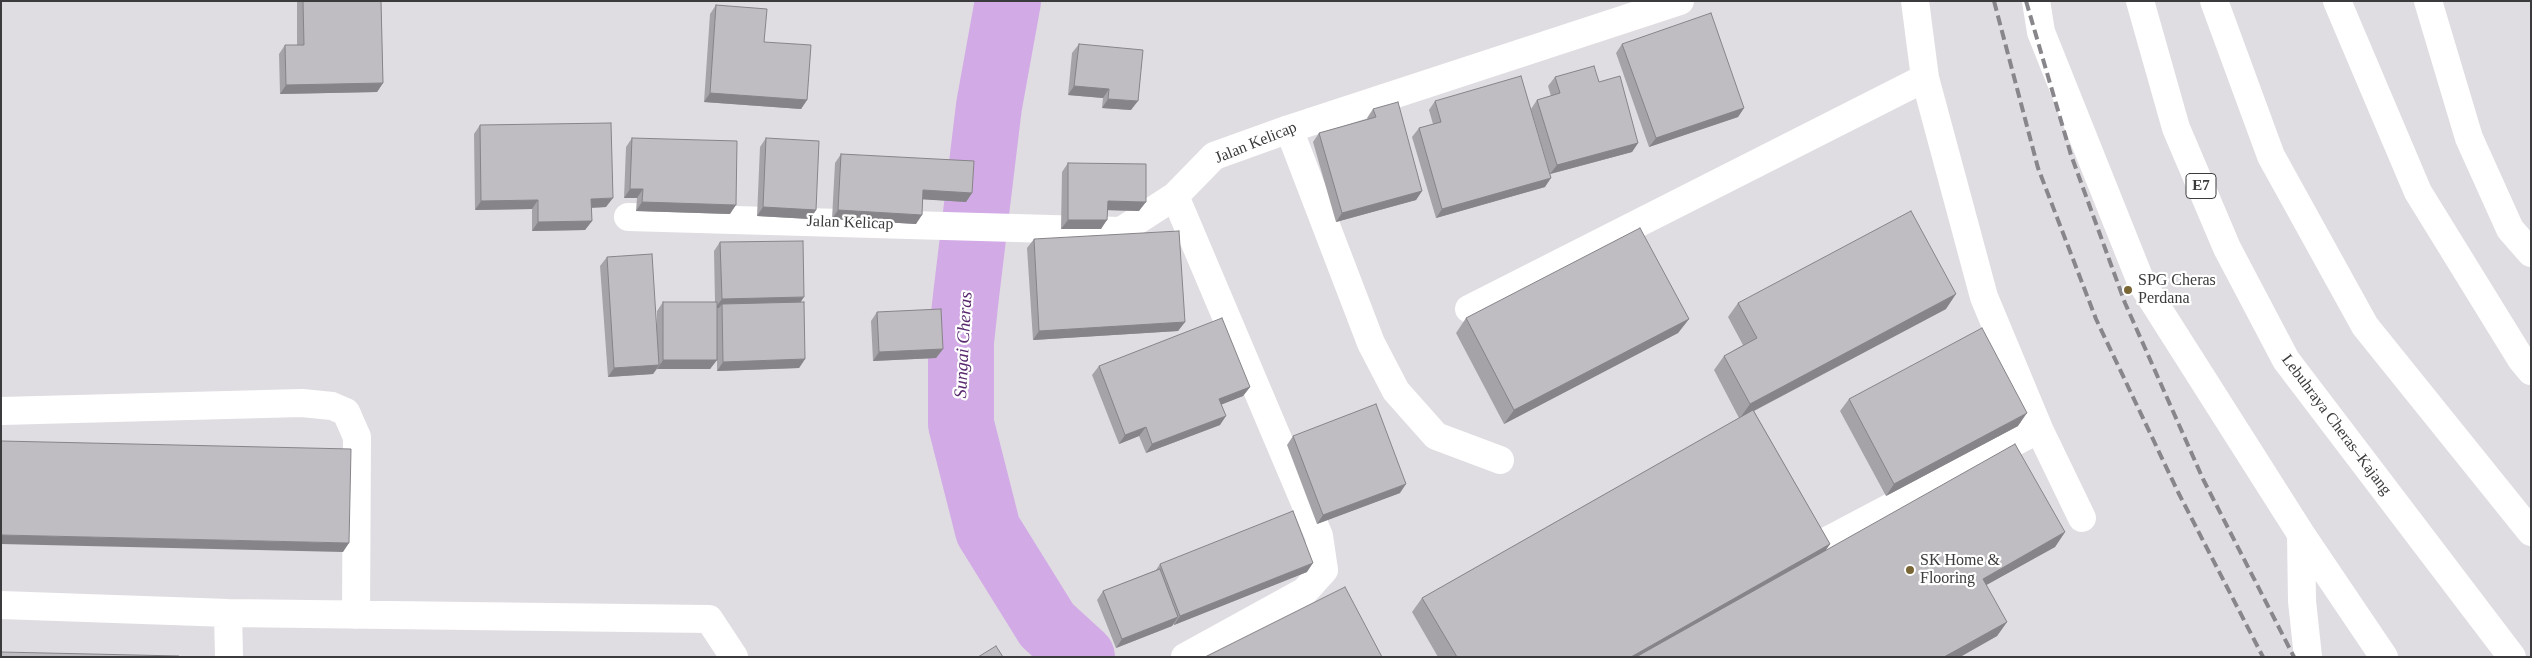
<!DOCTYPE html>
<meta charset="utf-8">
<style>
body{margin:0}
#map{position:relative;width:2532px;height:658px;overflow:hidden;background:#e0dde2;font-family:Georgia,serif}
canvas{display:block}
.frame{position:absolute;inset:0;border:2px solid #3b3a3c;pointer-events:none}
</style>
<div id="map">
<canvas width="2532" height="658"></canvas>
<div class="frame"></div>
</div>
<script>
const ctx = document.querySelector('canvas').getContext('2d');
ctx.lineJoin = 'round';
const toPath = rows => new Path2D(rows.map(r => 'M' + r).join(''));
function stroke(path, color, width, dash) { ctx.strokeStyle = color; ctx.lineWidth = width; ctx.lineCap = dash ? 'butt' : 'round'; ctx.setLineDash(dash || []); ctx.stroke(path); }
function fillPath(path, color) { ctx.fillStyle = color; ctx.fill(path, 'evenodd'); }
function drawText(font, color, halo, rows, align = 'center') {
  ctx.font = font + ' Georgia,serif'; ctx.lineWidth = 4.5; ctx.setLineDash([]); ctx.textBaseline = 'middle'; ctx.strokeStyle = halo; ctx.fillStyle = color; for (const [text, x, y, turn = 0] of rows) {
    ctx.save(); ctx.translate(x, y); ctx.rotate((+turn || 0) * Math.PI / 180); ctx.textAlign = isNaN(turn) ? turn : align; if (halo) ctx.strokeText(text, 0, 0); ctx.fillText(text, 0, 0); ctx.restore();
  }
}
stroke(toPath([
 [1008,1,989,106,966,296,961,342,961,424,988,530,1047,625,1082,657]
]), '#d2abe6', 66);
stroke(toPath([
 [1915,1,1925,78,1984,297,2039,429,2082,518],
 [2428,1,2469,138,2510,229,2531,253],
 [1289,129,1371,343,1396,391,1436,436,1500,460],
 [1175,196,1319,536,1324,570,1305,591,1185,657],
 [628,217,1121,231,1175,196,1214,156,1289,129,1680,1],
 [1469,309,1925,78],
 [1,411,302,403,332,406,346,412,357,437,356,615],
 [1808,551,2039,429],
 [1,605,228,613,709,619,734,657],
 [228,613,229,657]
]), '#fff', 28);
stroke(toPath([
 [2036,1,2041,32,2141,282,2301,534,2384,657],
 [2140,1,2176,128,2227,248,2286,360,2512,657],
 [2214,1,2271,156,2365,326,2531,532],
 [2337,1,2418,192,2521,359,2531,371],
 [2301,534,2302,601,2308,657]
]), '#fff', 28);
stroke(toPath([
 [1994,1,2038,168,2096,319,2178,492,2263,657],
 [2026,1,2071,155,2125,303,2203,479,2294,657]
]), '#88868a', 4, [10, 5]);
fillPath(toPath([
 [297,1,381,1,383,83,377,92,280,94,279,54,285,45,297,45],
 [716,5,807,100,801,109,704,102,710,14],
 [1079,44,1131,110,1102,108,1103,98,1068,95,1072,53],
 [1622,44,1744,108,1738,117,1649,147,1616,53],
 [1555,77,1599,82,1638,143,1632,152,1550,174,1531,109,1537,100,1551,96,1548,86],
 [1435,101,1545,187,1436,218,1412,137,1419,128,1433,124,1429,110],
 [1373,109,1422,191,1416,200,1336,222,1313,142,1319,133,1368,119,1367,118],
 [480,125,606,207,591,208,592,221,585,230,532,231,532,209,475,210,474,134],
 [632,138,730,214,636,211,637,198,624,198,626,147],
 [766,138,816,210,810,219,757,216,760,147],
 [841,154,972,193,966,202,923,199,916,224,832,219,835,163],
 [1068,163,1139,211,1108,210,1101,229,1061,229,1062,172],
 [1034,239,1185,322,1178,331,1033,340,1027,248],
 [720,242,801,302,805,359,799,368,717,371,717,355,717,360,710,369,657,369,653,374,608,377,600,266,607,257,657,326,657,311,663,302,715,302,714,251],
 [1738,303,1946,309,1754,411,1830,544,1826,550,2065,532,2055,547,1986,585,2007,622,1997,636,1960,657,1438,657,1412,612,1422,598,1739,418,1714,370,1724,356,1743,345,1728,317],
 [877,312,943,349,936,358,873,361,871,321],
 [1466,318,1689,319,1678,333,1504,424,1456,333],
 [1099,366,1250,387,1243,396,1222,404,1220,425,1146,453,1139,436,1119,444,1092,375],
 [1849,399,2018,426,1886,496,1840,411],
 [1293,436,1400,493,1317,524,1287,445],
 [1160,564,1307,572,1174,625,1174,624,1172,626,1116,648,1097,600,1103,591,1156,570]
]), '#a5a3a7');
fillPath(toPath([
 [383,83,377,92,280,94,286,85],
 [1074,86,1109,89,1103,98,1068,95],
 [710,93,807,100,801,109,704,102],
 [1108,99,1138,101,1131,110,1102,108],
 [1744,108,1738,117,1649,147,1656,138],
 [1638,143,1632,152,1550,174,1557,165],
 [1551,178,1545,187,1436,218,1442,209],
 [630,189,643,189,637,198,624,198],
 [923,190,972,193,966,202,917,199],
 [1422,191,1416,200,1336,222,1342,213],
 [613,198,606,207,585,208,591,199],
 [538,200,532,209,475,210,481,201],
 [1108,201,1146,202,1139,211,1102,210],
 [642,202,736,205,730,214,636,211],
 [763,207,816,210,810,219,757,216],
 [838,210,922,215,916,224,832,219],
 [1068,220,1107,220,1101,229,1061,229],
 [592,221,585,230,532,231,538,222],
 [1956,294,1946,309,1740,418,1750,404],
 [804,297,798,306,722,304,719,308,715,308,722,299],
 [1689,319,1678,333,1504,424,1514,410],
 [1185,322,1178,331,1033,340,1039,331],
 [943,349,936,358,873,361,879,352],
 [805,359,799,368,717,371,723,362],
 [663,360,717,360,710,369,657,369],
 [659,365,653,374,608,377,614,368],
 [1250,387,1243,396,1213,408,1219,399],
 [2027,413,2018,426,1886,496,1894,484],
 [1226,416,1220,425,1146,453,1152,444],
 [1146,427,1139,436,1119,444,1125,435],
 [1406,484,1400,493,1317,524,1323,515],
 [2065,532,2055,547,1972,593,1983,579],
 [1,535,349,543,343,552,1,544],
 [1830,544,1820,558,1646,657,1631,657],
 [1313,563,1307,572,1174,625,1180,616],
 [1178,617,1172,626,1116,648,1122,639],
 [2007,622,1997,636,1960,657,1944,657]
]), '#868488');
const building = toPath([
 [303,1,381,1,383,83,286,85,285,45,304,45,303,1],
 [716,5,767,9,764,42,811,45,807,100,710,93,716,5],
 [1711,13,1744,108,1656,138,1622,44,1711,13],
 [1079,44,1143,50,1138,101,1108,99,1109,89,1074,86,1079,44],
 [1594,66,1599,82,1620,76,1638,143,1557,165,1537,100,1560,93,1555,77,1594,66],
 [1521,76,1551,178,1442,209,1419,128,1441,122,1435,101,1521,76],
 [1398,102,1422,191,1342,213,1319,133,1376,117,1373,109,1398,102],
 [611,123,613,198,591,199,592,221,538,222,538,200,481,201,480,125,611,123],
 [632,138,737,141,736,205,642,202,643,189,630,189,632,138],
 [766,138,819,141,816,210,763,207,766,138],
 [841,154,974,161,972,193,923,190,922,215,838,210,841,154],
 [1068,163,1146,164,1146,202,1108,201,1107,220,1068,220,1068,163],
 [1911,211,1956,294,1750,404,1724,356,1757,338,1738,303,1911,211],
 [1640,228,1689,319,1514,410,1466,318,1640,228],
 [1179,231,1185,322,1039,331,1034,239,1179,231],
 [803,241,804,297,722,299,720,242,803,241],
 [652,254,659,365,614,368,607,257,652,254],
 [663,302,717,302,717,360,663,360,663,302],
 [804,302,805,359,723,362,722,304,804,302],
 [941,309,943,349,879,352,877,312,941,309],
 [1222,318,1250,387,1219,399,1226,416,1152,444,1146,427,1125,435,1099,366,1222,318],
 [1982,328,2027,413,1894,484,1849,399,1982,328],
 [1376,404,1406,484,1323,515,1293,436,1376,404],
 [1753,410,1830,544,1631,657,1457,657,1422,598,1753,410],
 [1,441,351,449,349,543,1,535,1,441],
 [2015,444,2065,532,1983,579,2007,622,1944,657,1636,657,2015,444],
 [1293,511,1313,563,1180,616,1160,564,1293,511],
 [1160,569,1178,617,1122,639,1103,591,1160,569],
 [1345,587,1382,657,1205,657,1345,587],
 [996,646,1003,657,978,657,996,646],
 [1,652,179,656,179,657,1,657,1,652]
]);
fillPath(building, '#c0bdc2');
stroke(building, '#868488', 1);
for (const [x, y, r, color] of [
 [2128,290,5,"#7a6534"],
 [1910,570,5,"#7a6534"]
]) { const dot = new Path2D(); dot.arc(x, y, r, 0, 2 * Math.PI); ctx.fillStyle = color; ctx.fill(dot); stroke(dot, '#fff', 2); }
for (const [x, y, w] of [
 [2201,186,30]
]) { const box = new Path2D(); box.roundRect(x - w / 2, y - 12.5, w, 25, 4); ctx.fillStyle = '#fff'; ctx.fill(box); stroke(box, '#3b3a3c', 1); }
drawText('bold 15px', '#3b3a3c', null, [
 ["E7",2201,186]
]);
drawText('16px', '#3b3a3c', '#fff', [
 ["Jalan Kelicap",1256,143,-22],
 ["Jalan Kelicap",850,223,2],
 ["Lebuhraya Cheras–Kajang",2336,425,53]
]);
drawText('16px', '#3b3a3c', '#fff', [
 ["SPG Cheras",2138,281],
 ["Perdana",2138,299],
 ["SK Home &",1920,561],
 ["Flooring",1920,579]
], 'left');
drawText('italic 18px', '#58296e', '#fff', [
 ["Sungai Cheras",964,345,-87]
]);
</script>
